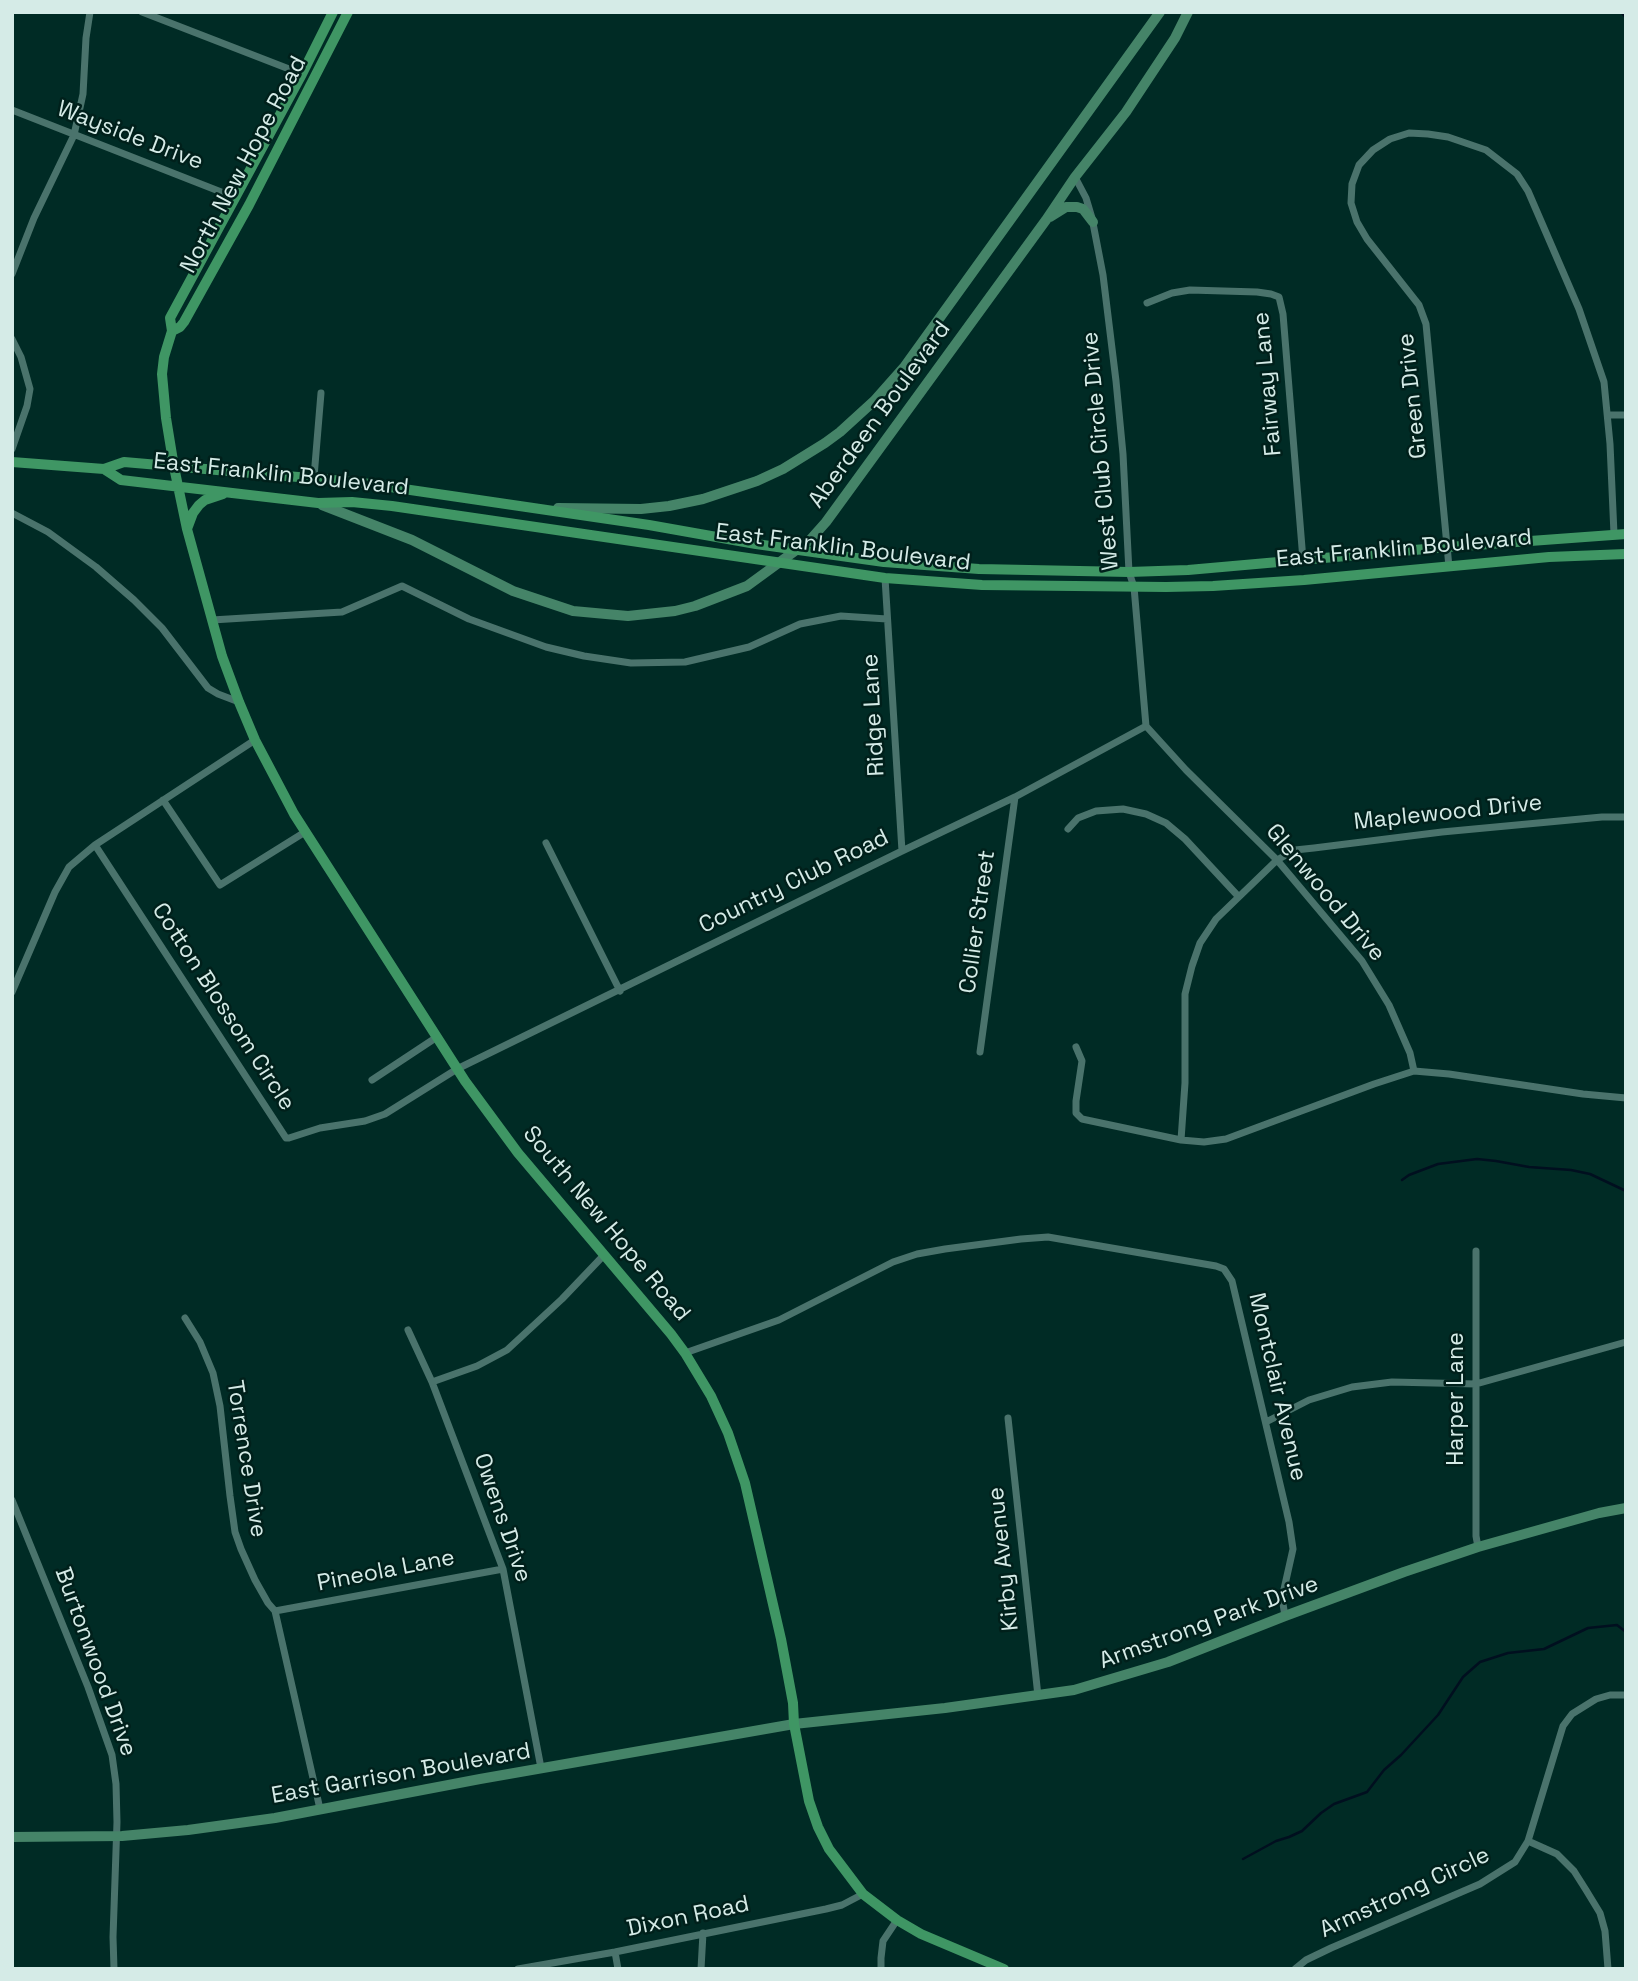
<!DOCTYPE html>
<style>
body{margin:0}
#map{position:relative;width:1638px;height:1981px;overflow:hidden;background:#002b25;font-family:"Space Grotesk",sans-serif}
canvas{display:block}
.frame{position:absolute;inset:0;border:14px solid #d5ebe7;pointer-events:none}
</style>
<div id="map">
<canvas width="1638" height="1981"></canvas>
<div class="frame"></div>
</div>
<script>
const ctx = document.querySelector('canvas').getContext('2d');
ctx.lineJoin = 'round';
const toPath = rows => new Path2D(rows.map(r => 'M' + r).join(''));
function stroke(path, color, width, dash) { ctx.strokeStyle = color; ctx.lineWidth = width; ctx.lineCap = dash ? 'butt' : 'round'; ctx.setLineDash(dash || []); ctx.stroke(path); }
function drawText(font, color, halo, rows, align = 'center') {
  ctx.font = font + ' "Space Grotesk",sans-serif'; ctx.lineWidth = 5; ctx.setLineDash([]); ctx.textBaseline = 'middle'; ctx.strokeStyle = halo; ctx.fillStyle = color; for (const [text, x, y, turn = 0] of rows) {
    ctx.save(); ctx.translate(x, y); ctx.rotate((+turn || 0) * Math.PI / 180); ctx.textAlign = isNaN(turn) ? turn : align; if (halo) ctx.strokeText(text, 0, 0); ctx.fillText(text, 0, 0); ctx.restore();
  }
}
stroke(toPath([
 [1621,12,1626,18],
 [1402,1180,1409,1175,1438,1164,1477,1159,1496,1161,1529,1167,1571,1170,1590,1174,1626,1191],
 [1243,1859,1276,1841,1289,1837,1302,1831,1321,1813,1334,1804,1367,1792,1384,1770,1401,1755,1438,1715,1463,1677,1480,1662,1508,1653,1544,1649,1588,1628,1617,1625,1626,1632]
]), '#000f1f', 2.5);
stroke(toPath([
 [142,12,302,74],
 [12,110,234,197],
 [1075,177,1086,198,1092,218,1103,275,1116,381,1123,454,1129,572,1134,587,1146,726],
 [12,274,34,218,74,135,83,94,86,38,90,12],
 [1147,303,1172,293,1190,290,1257,292,1271,294,1279,297,1283,314,1303,560],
 [12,339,21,357,30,389,27,406,12,449],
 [1608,415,1626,415],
 [314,477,321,393],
 [12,513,48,532,96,567,134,600,162,628,208,688,218,694,239,702],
 [1449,567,1426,324,1419,305,1367,239,1357,222,1351,203,1352,184,1359,165,1373,150,1390,139,1409,133,1428,134,1448,137,1486,150,1517,174,1528,191,1579,309,1604,382,1610,444,1614,534],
 [885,578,902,851],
 [212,620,342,612,402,586,469,619,546,647,584,656,631,663,685,662,749,647,800,624,841,616,887,619],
 [1146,726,1186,770,1277,860,1362,961,1389,1005,1410,1053,1414,1071,1449,1074,1583,1094,1626,1098],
 [163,800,220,885,305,832],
 [1068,829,1078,818,1096,811,1123,809,1146,814,1166,823,1185,839,1238,896],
 [546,843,620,991],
 [95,845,252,1086,286,1138,289,1138,320,1128,365,1121,385,1114,457,1069,902,851,1015,797,1146,726],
 [12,992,55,892,69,867,95,845,255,740],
 [1076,1047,1082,1061,1076,1101,1076,1113,1082,1119,1181,1140,1204,1142,1226,1139,1374,1084,1414,1071],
 [980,1052,1015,797],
 [372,1080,437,1037],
 [1181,1140,1185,1083,1185,994,1192,966,1200,943,1216,919,1277,860,1295,850,1314,848,1442,832,1602,817,1626,817],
 [1476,1251,1476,1536,1478,1547],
 [185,1318,200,1342,213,1373,220,1406,230,1496,235,1532,241,1549,255,1580,268,1603,275,1611,320,1809],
 [408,1330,432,1382,503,1569,541,1768],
 [685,1353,779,1320,893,1262,917,1254,945,1249,1021,1239,1048,1237,1216,1266,1224,1269,1232,1281,1289,1522,1293,1549,1282,1598,1285,1616],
 [432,1382,477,1366,507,1350,562,1299,604,1255],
 [1008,1418,1038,1696],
 [1266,1422,1309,1400,1352,1387,1392,1382,1476,1384,1626,1342],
 [12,1500,88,1687,112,1755,116,1784,117,1822,113,1937,114,1969],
 [275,1611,503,1569],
 [1528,1841,1557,1854,1574,1871,1586,1890,1600,1913,1605,1931,1608,1969],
 [615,1952,618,1969],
 [518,1969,615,1952,826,1909,842,1905,863,1894],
 [701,1969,703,1933],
 [881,1969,881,1958,883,1941,897,1920],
 [1295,1969,1306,1960,1331,1948,1480,1884,1515,1862,1528,1841,1563,1726,1572,1714,1596,1699,1610,1695,1626,1695]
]), '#4a736c', 7);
stroke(toPath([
 [1050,217,1066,207,1077,207,1083,209,1093,222],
 [322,505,412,540,513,591,573,611,628,616,675,611,695,606,747,586,810,540,826,522,1046,220,1075,177,1126,112,1175,38,1188,12],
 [558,508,641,509,669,506,703,499,757,481,783,469,825,443,840,432,874,401,905,366,1160,12],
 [12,1837,122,1836,188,1830,275,1818,480,1779,794,1724,945,1708,1074,1690,1168,1662,1285,1616,1404,1572,1478,1547,1599,1513,1626,1508]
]), '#458468', 10);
stroke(toPath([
 [333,12,302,74,170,318,172,331,164,357,162,374,166,418,174,467,187,529,222,656,239,702,255,740,294,814,465,1081,518,1153,671,1334,685,1353,711,1396,728,1433,745,1483,781,1639,793,1703,794,1724,809,1801,818,1827,829,1849,863,1894,897,1920,921,1934,1004,1969],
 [172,331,180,327,184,322,249,205,348,12],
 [12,462,104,469,124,462,356,482,649,525,756,544,884,562,979,569,1129,572,1188,570,1448,547,1626,534],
 [104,469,121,480,318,503,352,502,392,506,885,578,982,585,1166,587,1213,586,1304,580,1549,557,1626,554],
 [187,529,193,513,199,505,205,500,223,494]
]), '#3f9664', 10);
drawText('23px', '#d5ebe7', '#00201b', [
 ["Wayside Drive",130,136,21],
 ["North New Hope Road",244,165,-62],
 ["Fairway Lane",1268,384,-95],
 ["Green Drive",1413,396,-96],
 ["Aberdeen Boulevard",880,415,-54],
 ["West Club Circle Drive",1101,451,-95],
 ["East Franklin Boulevard",281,475,6],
 ["East Franklin Boulevard",843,548,7],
 ["East Franklin Boulevard",1404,549,-5],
 ["Ridge Lane",874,715,-93],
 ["Maplewood Drive",1448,813,-6],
 ["Country Club Road",794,882,-26],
 ["Glenwood Drive",1325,893,50],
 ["Collier Street",978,922,-82],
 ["Cotton Blossom Circle",223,1007,57],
 ["South New Hope Road",606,1224,50],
 ["Montclair Avenue",1277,1387,77],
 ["Harper Lane",1457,1399,-90],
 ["Torrence Drive",246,1459,81],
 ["Owens Drive",502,1518,71],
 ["Kirby Avenue",1004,1559,-96],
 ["Pineola Lane",386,1571,-11],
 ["Armstrong Park Drive",1209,1623,-20],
 ["Burtonwood Drive",95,1662,70],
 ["East Garrison Boulevard",401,1774,-10],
 ["Armstrong Circle",1405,1893,-25],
 ["Dixon Road",688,1917,-12]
]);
</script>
